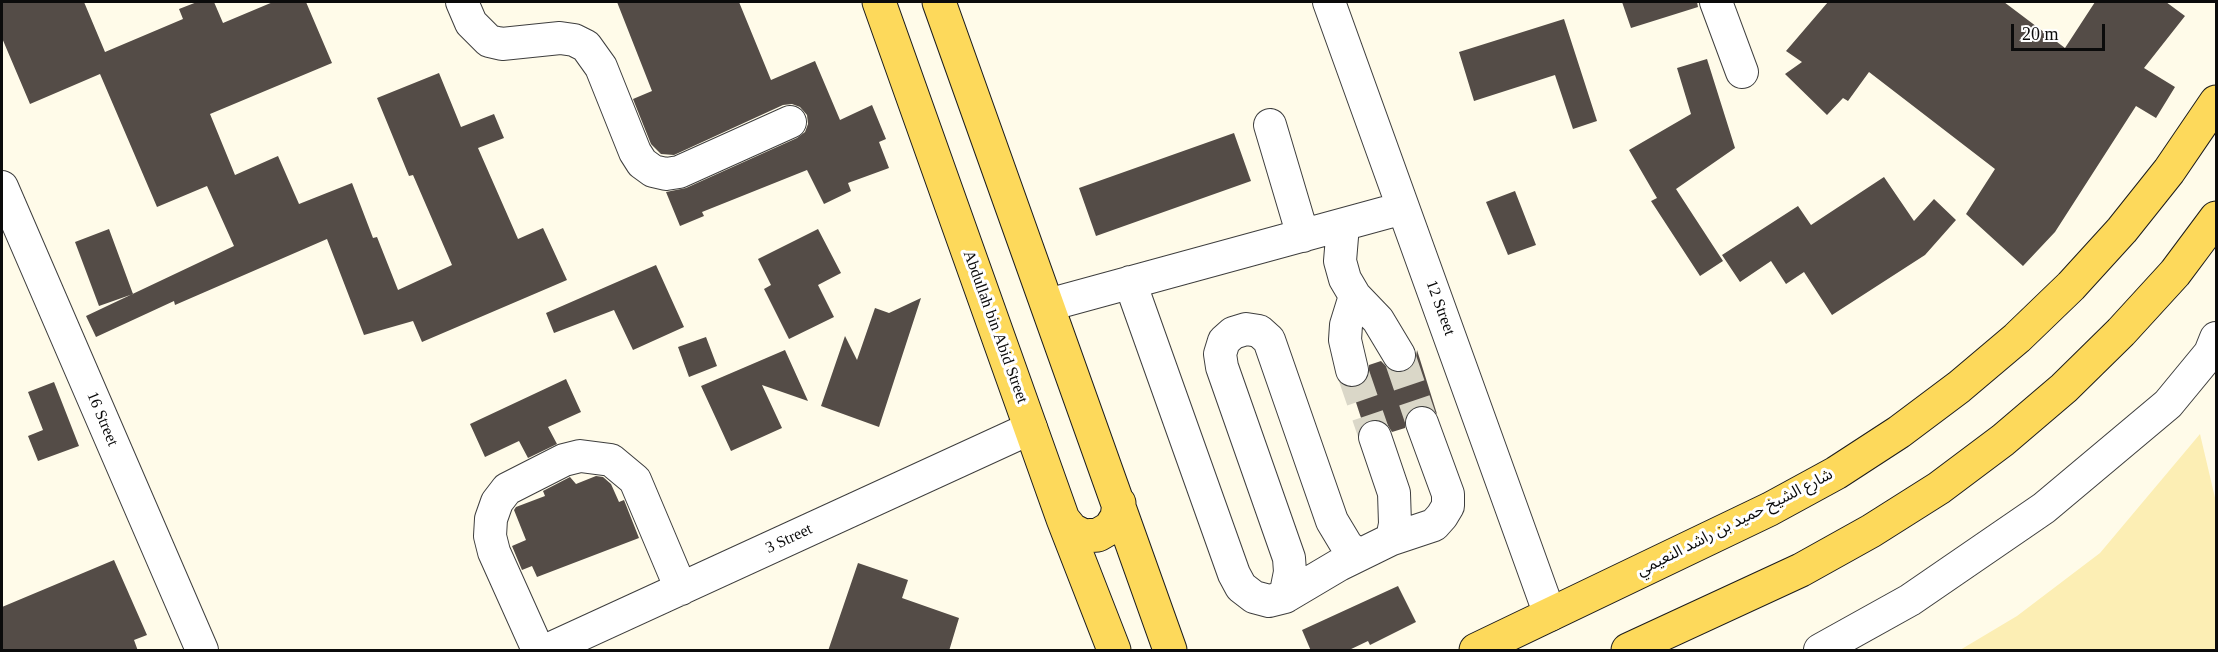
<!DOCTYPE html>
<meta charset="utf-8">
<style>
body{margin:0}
#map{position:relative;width:2218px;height:652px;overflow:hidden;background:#fffbe9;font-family:"Times New Roman",serif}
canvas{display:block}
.frame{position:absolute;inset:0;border:3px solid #0b0b0b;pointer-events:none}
.scale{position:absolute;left:2011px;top:24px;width:94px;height:27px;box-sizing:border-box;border:3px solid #0b0b0b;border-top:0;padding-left:8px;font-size:18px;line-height:21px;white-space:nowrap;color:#0b0b0b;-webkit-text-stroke:4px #fff;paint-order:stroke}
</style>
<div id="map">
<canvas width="2218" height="652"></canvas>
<div class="frame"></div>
<div class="scale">20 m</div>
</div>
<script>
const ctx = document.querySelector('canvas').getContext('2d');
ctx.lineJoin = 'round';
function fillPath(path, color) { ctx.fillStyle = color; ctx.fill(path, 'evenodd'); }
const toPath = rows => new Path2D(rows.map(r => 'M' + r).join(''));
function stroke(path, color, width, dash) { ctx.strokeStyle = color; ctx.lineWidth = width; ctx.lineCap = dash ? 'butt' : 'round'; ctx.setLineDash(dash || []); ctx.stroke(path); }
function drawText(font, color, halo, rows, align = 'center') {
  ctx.font = font + ' "Times New Roman","Noto Sans Arabic",serif'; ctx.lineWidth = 6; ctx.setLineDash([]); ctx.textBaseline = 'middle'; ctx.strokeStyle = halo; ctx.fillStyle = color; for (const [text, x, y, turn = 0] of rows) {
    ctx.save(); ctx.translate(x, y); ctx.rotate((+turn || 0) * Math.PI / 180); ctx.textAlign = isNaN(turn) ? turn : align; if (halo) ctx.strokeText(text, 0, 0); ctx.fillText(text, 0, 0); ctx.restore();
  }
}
fillPath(toPath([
 [2200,434,2216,502,2216,650,1960,650,2017,616,2100,553]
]), '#fceeb4');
fillPath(toPath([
 [2,2,84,2,105,52,183,19,179,9,197,2,214,2,223,23,273,2,306,2,332,63,210,114,235,175,278,156,299,204,352,183,373,238,377,237,398,290,452,265,413,175,409,176,377,98,439,73,461,127,494,114,504,138,478,148,518,239,543,228,567,280,422,342,413,321,364,335,327,239,175,305,174,301,96,337,86,316,234,246,207,186,157,207,100,74,30,104,2,38],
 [617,2,739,2,771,80,815,61,840,120,872,105,886,139,879,142,889,168,848,183,851,191,824,204,807,170,702,212,704,216,680,226,666,192,686,188,797,138,805,132,808,124,807,115,800,107,792,104,783,105,674,155,661,154,651,144,633,99,652,91],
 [1622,2,1697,2,1698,7,1631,28],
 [1828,2,2004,2,2065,48,2095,2,2166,2,2185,16,2144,68,2175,87,2156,118,2136,106,2055,232,2023,266,1966,214,1995,169,1869,72,1848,101,1843,98,1827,115,1785,74,1802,62,1786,51],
 [1564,19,1597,121,1573,129,1555,75,1474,101,1459,52],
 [1707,59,1735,148,1676,189,1723,261,1700,276,1651,201,1657,198,1629,150,1691,114,1677,68],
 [1234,133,1251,181,1096,236,1079,188],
 [1884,177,1914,221,1934,199,1956,220,1925,255,1832,315,1804,272,1786,284,1771,261,1740,282,1722,255,1798,206,1811,225],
 [1515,191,1536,245,1508,255,1486,202],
 [109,229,133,294,99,306,75,242],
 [818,229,841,273,818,285,834,317,789,339,764,289,771,285,758,259],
 [656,265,684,327,633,350,614,310,554,333,546,313],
 [921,298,879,427,821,406,845,336,857,360,875,308,889,313],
 [706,337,717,366,689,377,678,347],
 [785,350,808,401,762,385,782,428,731,451,701,386],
 [1417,350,1437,414,1426,405,1415,406,1408,412,1405,428,1392,432,1387,424,1379,420,1370,420,1363,424,1351,387,1364,383,1369,375,1369,365,1381,361,1391,371,1400,373,1408,371,1415,363],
 [566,379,581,412,548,427,557,444,528,458,519,441,485,457,470,424],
 [54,382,79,446,38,461,28,436,43,430,28,392],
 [596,476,603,477,611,484,619,502,624,500,639,538,537,577,532,566,522,570,512,546,526,540,514,510,516,507,545,496,543,491,570,477,576,484],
 [114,560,147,635,134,640,138,651,2,651,2,607],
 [858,563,908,580,902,598,959,618,949,651,828,651],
 [1398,586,1416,622,1370,645,1368,641,1347,651,1311,651,1302,630]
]), '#544c47');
stroke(toPath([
 [1399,355,1422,423],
 [1352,370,1375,437]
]), '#dad7c8', 32, [32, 16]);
const minor = toPath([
 [462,2,471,23,489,41,502,44,560,38,574,40,586,46,601,67,635,152,642,163,653,171,666,174,679,172,790,122],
 [1329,2,1550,615],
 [1716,2,1742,72],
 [1270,125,1303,236],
 [2,187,202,650],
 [1343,225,1340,261,1345,279,1355,296,1378,320,1399,355],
 [1130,282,1234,574,1241,587,1254,597,1269,601,1285,597,1339,565,1392,539,1434,525,1442,516,1448,506,1448,494,1422,423],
 [1048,305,1403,208],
 [1352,370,1345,340,1346,325,1355,296],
 [1375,437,1394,493,1395,524,1392,539],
 [1285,597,1290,572,1289,558,1222,367,1220,354,1224,341,1233,333,1246,329,1259,331,1269,340,1332,521,1347,546,1358,555],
 [538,650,494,552,490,536,491,519,497,502,507,489,564,460,580,456,611,460,635,480,681,589],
 [547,650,1031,428],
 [1820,650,1910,600,2044,508,2168,404,2210,353,2216,338]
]);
const major = toPath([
 [879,2,1063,519,1114,650],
 [939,2,1170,650],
 [1063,519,1072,530,1084,536,1098,535,1110,528,1117,517,1119,503],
 [1476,650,1770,509,1836,473,1899,432,1959,387,2017,338,2071,286,2122,230,2169,171,2216,102],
 [1628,650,1801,570,1871,531,1939,488,2003,440,2064,388,2121,332,2175,273,2216,218]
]);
stroke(minor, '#3e3e3e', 34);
stroke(major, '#1c1c1c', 35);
stroke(minor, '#fff', 32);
stroke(major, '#fdd95b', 33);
drawText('16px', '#0b0b0b', '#fff', [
 ["12 Street",1440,308,70],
 ["Abdullah bin Abid Street",995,327,70],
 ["16 Street",102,419,67],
 ["شارع الشيخ حميد بن راشد النعيمي",1735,523,-27],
 ["3 Street",789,539,-25]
]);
</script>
